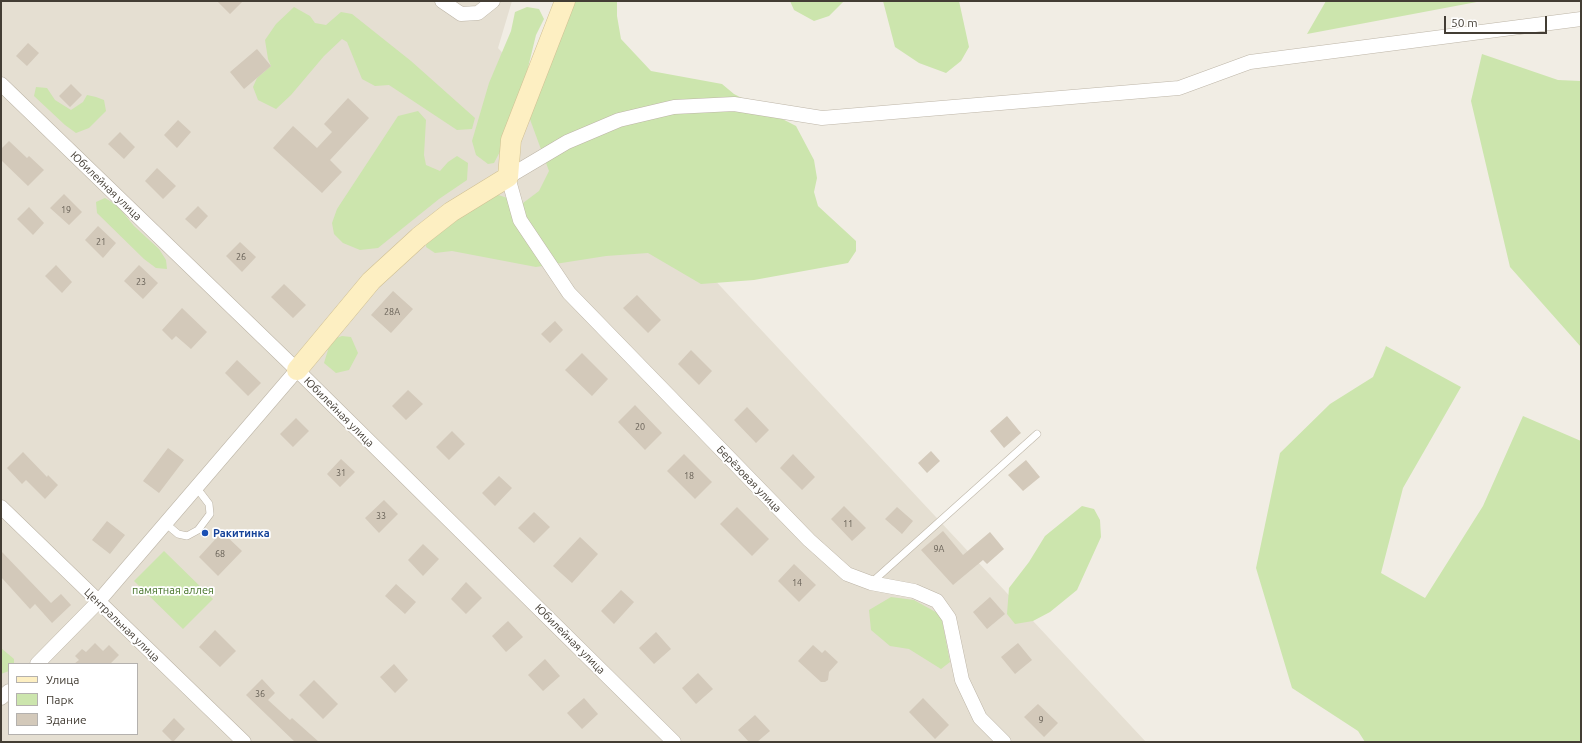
<!DOCTYPE html>
<meta charset="utf-8">
<style>
body{margin:0}
#map{position:relative;width:1582px;height:743px;overflow:hidden;background:#f1ede4;font-family:Ubuntu,sans-serif}
canvas{display:block}
.frame{position:absolute;inset:0;border:2px solid #433d34;pointer-events:none}
.legend{position:absolute;left:8px;top:663px;width:130px;height:72px;box-sizing:border-box;background:#fff;border:1px solid #b4b1ae;margin:0;padding:5px 7px;list-style:none;font-size:12px;color:#433d34}
.legend li{display:flex;align-items:center;gap:8px;height:20px}
.legend b{width:20px;border:1px solid #b4b1ae}
.scale{position:absolute;left:1444px;top:16px;width:103px;height:18px;box-sizing:border-box;border:2px solid #433d34;border-top:0;padding-left:5px;font-size:12px;line-height:14px;white-space:nowrap;color:#433d34;-webkit-text-stroke:3px #fff;paint-order:stroke}
</style>
<div id="map">
<canvas width="1582" height="743"></canvas>
<div class="frame"></div>
<ul class="legend">
<li><b style="height:5px;background:#fdefc2"></b>Улица</li>
<li><b style="height:11px;background:#cce5ad"></b>Парк</li>
<li><b style="height:11px;background:#d3c9ba"></b>Здание</li>
</ul>
<div class="scale">50 m</div>
</div>
<script>
const ctx = document.querySelector('canvas').getContext('2d');
ctx.lineJoin = 'round';
function fillPath(path, color) { ctx.fillStyle = color; ctx.fill(path, 'evenodd'); }
const toPath = rows => new Path2D(rows.map(r => 'M' + r).join(''));
function stroke(path, color, width, dash) { ctx.strokeStyle = color; ctx.lineWidth = width; ctx.lineCap = dash ? 'butt' : 'round'; ctx.setLineDash(dash || []); ctx.stroke(path); }
function drawText(font, color, halo, rows, align = 'center') {
  ctx.font = font + ' Ubuntu,sans-serif'; ctx.lineWidth = 3.5; ctx.setLineDash([]); ctx.textBaseline = 'middle'; ctx.strokeStyle = halo; ctx.fillStyle = color; for (const [text, x, y, turn = 0] of rows) {
    ctx.save(); ctx.translate(x, y); ctx.rotate((+turn || 0) * Math.PI / 180); ctx.textAlign = isNaN(turn) ? turn : align; if (halo) ctx.strokeText(text, 0, 0); ctx.fillText(text, 0, 0); ctx.restore();
  }
}
fillPath(toPath([
 [1,1,512,1,498,48,1146,742,1,742],
 [9,664,137,664,137,734,9,734]
]), '#e5dfd2');
fillPath(toPath([
 [571,1,617,1,617,16,621,39,651,71,722,84,734,94,796,126,814,160,817,178,814,192,818,206,856,241,856,251,848,263,754,280,701,284,648,253,606,256,536,267,452,251,435,253,426,247,427,236,489,192,523,203,539,191,549,171,528,114],
 [790,1,844,1,829,16,814,21,794,10],
 [883,1,959,1,969,47,961,61,946,73,919,63,895,47],
 [1326,1,1482,1,1307,34],
 [294,7,310,16,315,23,326,25,341,12,352,14,411,61,475,118,472,129,457,130,389,85,375,86,362,79,347,42,342,39,324,56,291,95,276,109,258,100,253,87,257,78,271,66,268,59,265,40,276,24],
 [527,7,539,9,544,19,536,35,523,88,506,140,494,163,488,164,476,155,472,141,489,83,511,31,515,12],
 [1482,54,1558,80,1581,81,1581,347,1510,267,1471,101],
 [36,87,47,88,55,100,71,110,83,102,87,95,96,97,104,100,106,111,89,128,76,133,65,125,34,96],
 [418,111,426,120,424,155,426,165,440,171,448,162,457,156,468,163,467,180,439,199,378,248,360,250,343,243,334,234,332,223,337,209,398,116],
 [105,198,117,205,134,226,159,249,166,260,167,269,156,268,144,259,97,213,96,202],
 [342,336,351,337,358,353,349,370,336,373,324,363,331,340],
 [1386,346,1461,387,1403,488,1381,573,1425,598,1483,506,1523,416,1581,441,1581,742,1365,742,1358,731,1292,688,1256,568,1280,453,1330,404,1373,377],
 [1082,506,1094,509,1100,520,1101,537,1077,590,1050,612,1033,621,1015,624,1007,614,1009,588,1029,562,1045,536],
 [164,551,213,599,183,629,134,581],
 [891,597,914,600,941,615,950,662,941,669,909,649,890,646,871,630,869,610],
 [1,648,14,659,14,664,9,664,9,671,1,674]
]), '#cce5ad');
fillPath(toPath([
 [217,1,243,1,230,14],
 [28,43,39,53,27,66,16,56],
 [257,49,271,66,244,89,230,72],
 [71,84,82,95,70,107,59,96],
 [348,98,369,118,330,160,342,172,322,193,273,148,293,126,317,148,332,132,324,124],
 [178,120,191,132,177,148,164,135],
 [120,132,135,147,124,159,108,144],
 [9,141,27,158,29,156,44,170,28,186,1,160,1,149],
 [157,168,176,186,163,199,145,181],
 [64,194,82,212,69,225,50,208],
 [198,206,208,216,196,229,185,219],
 [29,207,44,223,33,235,17,219],
 [98,226,116,243,103,258,85,240],
 [240,242,256,257,242,272,226,256],
 [56,265,72,282,62,293,45,276],
 [139,265,158,283,143,299,124,281],
 [284,284,306,305,293,318,271,297],
 [393,291,413,309,391,333,371,315],
 [637,295,661,320,648,333,623,308],
 [182,308,207,332,191,349,176,336,172,340,162,330],
 [555,321,563,330,550,343,541,334],
 [691,350,712,371,699,385,678,364],
 [582,353,608,379,592,396,565,370],
 [237,360,261,383,248,396,225,373],
 [408,390,423,404,406,420,392,406],
 [635,405,662,433,645,450,618,422],
 [747,407,769,430,756,443,734,420],
 [1007,416,1021,433,1004,448,990,431],
 [296,418,309,431,293,447,280,434],
 [452,431,465,444,449,460,436,447],
 [168,448,184,460,159,493,143,481],
 [931,451,940,461,927,473,918,463],
 [23,452,47,477,48,475,58,485,45,499,26,480,22,484,7,468],
 [684,454,712,482,695,499,667,471],
 [793,454,815,477,802,490,780,468],
 [341,459,355,472,340,487,327,474],
 [1026,460,1040,477,1023,491,1008,475],
 [499,476,512,488,495,506,482,493],
 [384,500,398,514,379,533,365,518],
 [844,506,866,528,852,541,831,519],
 [737,507,769,539,752,556,720,524],
 [897,507,913,521,902,534,885,519],
 [534,512,550,527,534,543,518,528],
 [107,521,125,535,110,554,92,540],
 [943,531,963,555,990,532,1004,549,987,564,983,560,953,585,921,550],
 [222,532,242,551,218,576,199,557],
 [580,537,598,554,572,583,553,566],
 [423,544,439,559,423,576,408,560],
 [1,551,51,603,61,594,71,605,52,623,35,604,30,609,1,577],
 [794,564,816,585,799,602,778,581],
 [466,582,482,598,466,614,451,599],
 [396,584,416,602,405,614,385,596],
 [621,590,634,602,614,624,601,611],
 [990,597,1005,614,987,629,973,612],
 [508,621,523,637,506,652,492,636],
 [215,630,236,651,220,667,199,647],
 [656,632,671,649,654,664,639,648],
 [95,643,103,651,109,645,119,655,110,664,74,664,79,660,75,656,82,649,86,652],
 [1018,643,1032,660,1015,674,1001,657],
 [813,645,822,653,825,650,838,662,829,672,828,680,825,682,821,682,798,661],
 [545,659,560,676,543,691,528,675],
 [394,664,408,680,395,693,380,677],
 [698,673,713,689,696,704,682,688],
 [262,679,275,693,268,700,290,720,292,718,319,742,295,742,246,695],
 [314,680,338,704,323,719,299,695],
 [584,698,598,714,582,729,567,713],
 [923,698,949,725,935,739,909,712],
 [1038,704,1058,723,1044,737,1024,717],
 [755,715,770,731,757,742,749,742,738,730],
 [174,718,185,729,173,742,162,731]
]), '#d3c9ba');
const lane = toPath([
 [165,523,178,534,187,536,198,530,210,514,209,504,196,487],
 [871,583,1037,434]
]);
const street = toPath([
 [442,1,461,14,478,13,493,1],
 [1,84,297,370,674,742],
 [1,507,244,742],
 [37,664,98,602,297,370],
 [1,698,9,691],
 [1004,742,980,718,962,680,949,618,937,601,914,591,871,583,847,574,809,540,569,293,520,220,508,177,567,142,619,120,674,107,734,104,822,118,1179,88,1250,62,1581,19]
]);
const secondary = toPath([
 [297,370,371,281,419,237,451,212,508,177,511,140,565,1]
]);
stroke(lane, '#bdb5a7', 8);
stroke(street, '#bdb5a7', 15);
stroke(secondary, '#d1c194', 21);
stroke(lane, '#fff', 7);
stroke(street, '#fff', 14);
stroke(secondary, '#fdefc2', 20);
for (const [x, y, r, color] of [
 [205,533,4,"#1a4fb4"]
]) { const dot = new Path2D(); dot.arc(x, y, r, 0, 2 * Math.PI); ctx.fillStyle = color; ctx.fill(dot); stroke(dot, '#fff', 1.5); }
drawText('9px', '#676056', null, [
 ["19",66,210],
 ["21",101,242],
 ["26",241,257],
 ["23",141,282],
 ["28А",392,312],
 ["20",640,427],
 ["31",341,473],
 ["18",689,476],
 ["33",381,516],
 ["11",848,524],
 ["9А",939,549],
 ["68",220,554],
 ["14",797,583],
 ["36",260,694],
 ["9",1041,720]
]);
drawText('11px', '#433d34', '#fff', [
 ["Юбилейная улица",106,186,44],
 ["Юбилейная улица",339,412,45],
 ["Берёзовая улица",749,479,46],
 ["Центральная улица",122,625,44],
 ["Юбилейная улица",570,639,45]
]);
drawText('bold 11px', '#164399', '#fff', [
 ["Ракитинка",213,533]
], 'left');
drawText('11px', '#457329', '#fff', [
 ["памятная аллея",173,590]
]);
</script>
